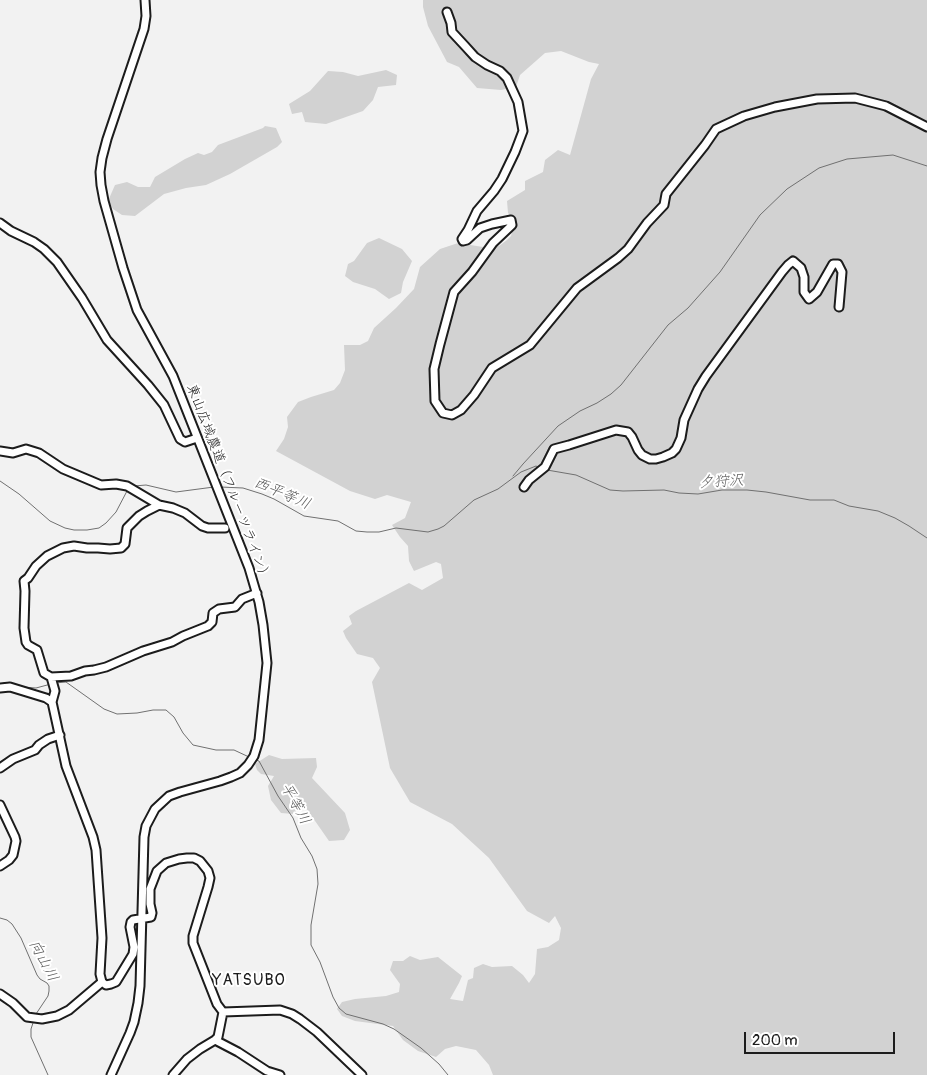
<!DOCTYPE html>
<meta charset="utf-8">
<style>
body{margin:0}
#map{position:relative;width:927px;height:1075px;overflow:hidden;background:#f2f2f2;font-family:Pangolin,sans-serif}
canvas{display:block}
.scale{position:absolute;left:744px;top:1032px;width:151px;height:22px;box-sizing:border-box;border:2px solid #1c1c1c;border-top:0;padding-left:6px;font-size:15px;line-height:18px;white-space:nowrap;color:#1c1c1c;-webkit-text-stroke:4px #fff;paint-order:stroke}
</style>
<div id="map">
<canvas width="927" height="1075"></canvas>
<div class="scale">200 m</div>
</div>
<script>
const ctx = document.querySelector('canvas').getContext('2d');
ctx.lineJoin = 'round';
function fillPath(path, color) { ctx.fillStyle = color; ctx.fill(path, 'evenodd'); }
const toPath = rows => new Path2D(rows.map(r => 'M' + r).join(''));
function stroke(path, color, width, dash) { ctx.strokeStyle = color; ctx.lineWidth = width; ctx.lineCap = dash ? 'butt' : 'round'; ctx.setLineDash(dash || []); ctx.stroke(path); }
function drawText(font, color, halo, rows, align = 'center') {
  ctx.font = font + ' Pangolin,"Klee One",sans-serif'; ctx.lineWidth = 4; ctx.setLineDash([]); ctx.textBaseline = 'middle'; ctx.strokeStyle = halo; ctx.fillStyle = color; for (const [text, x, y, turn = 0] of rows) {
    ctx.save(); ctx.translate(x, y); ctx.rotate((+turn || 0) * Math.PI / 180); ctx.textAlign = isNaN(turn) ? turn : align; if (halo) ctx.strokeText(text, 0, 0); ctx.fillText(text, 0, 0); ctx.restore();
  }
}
fillPath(toPath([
 [423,0,927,0,927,1075,493,1075,489,1065,476,1050,456,1046,445,1049,436,1057,418,1051,403,1040,393,1026,355,1021,342,1016,337,1009,342,1002,355,999,386,996,399,992,400,984,390,970,393,961,403,961,410,956,420,960,438,957,462,976,459,983,450,999,463,1001,468,980,473,978,474,968,483,964,492,967,512,966,523,975,529,983,535,974,537,949,548,947,559,940,561,928,555,916,549,923,527,911,489,858,452,824,410,802,390,768,372,682,380,668,373,658,357,654,346,638,343,631,352,624,349,616,356,611,409,583,422,590,443,578,441,564,436,562,414,571,409,561,408,546,400,537,392,525,405,518,411,502,387,495,375,499,350,491,276,451,284,439,288,427,287,417,298,402,311,397,334,390,340,383,345,370,344,345,360,345,368,341,374,328,396,308,414,289,420,267,440,249,458,243,483,247,499,246,507,240,511,236,515,220,508,213,507,201,525,190,525,181,543,172,545,160,558,150,570,155,591,79,599,64,589,62,561,51,545,53,520,75,516,87,501,90,477,88,459,67,447,62,428,26,423,7],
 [386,70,397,75,396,85,378,87,373,100,363,111,326,124,305,122,302,112,292,114,289,104,310,91,328,71,343,72,358,76],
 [265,126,276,128,282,142,277,147,230,174,206,185,186,188,164,194,135,216,122,215,113,209,108,201,115,185,127,182,138,187,150,187,155,177,185,159,198,153,204,155,212,152,218,145,263,128],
 [379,238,402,249,412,261,403,282,401,293,389,299,375,289,353,282,345,276,348,264,354,261,367,243],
 [269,755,282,759,316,758,317,767,312,778,345,813,350,830,344,840,329,841,306,808,297,810,294,814,281,813,271,800,268,786,274,776,261,774,257,770,255,764]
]), '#d2d2d2');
stroke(toPath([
 [547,470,576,475,610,490,623,491,664,490,679,493,698,494,722,490,747,490,766,492,810,500,834,500,849,506,878,511,895,518,909,526,927,538],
 [513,476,523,464,558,426,580,411,597,403,611,394,621,385,668,325,688,308,720,272,760,215,787,189,819,168,847,159,893,155,927,166],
 [0,481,19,494,50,521,65,528,74,530,87,530,99,528,106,523,116,512,127,491,129,490],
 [134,486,146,485,176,492,214,487],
 [220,487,243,488,262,494,274,499,304,516,338,521,356,531,367,532,379,532,396,528,428,532,438,529,444,526,474,500,498,489,521,472,536,466,538,467],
 [55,683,66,682,104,709,117,714,137,713,153,710,166,710,174,717,183,733,193,745,216,750,234,750,249,757],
 [0,684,4,683,13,684,22,687,36,688,51,684],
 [255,760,259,761,278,796,293,818,301,838,312,856,317,869,318,884,311,925,311,945,320,962,333,997,339,1008,346,1014,383,1024,394,1029,421,1048,439,1064,448,1075],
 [0,918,7,920,12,924,21,938,37,975,40,979,47,983,49,986,49,991,48,996,36,1014],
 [34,1020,31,1029,31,1037,48,1075]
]), '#707070', 1);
const minor = toPath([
 [447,12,451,23,452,32,465,46,475,57,487,65,500,71,507,78,518,102,523,131,515,152,502,179,494,191,477,211,468,230,462,239,463,241,467,240,480,228,492,224,511,220,512,225,493,243,472,272,454,292,440,344,434,369,435,401,443,413,452,415,461,410,474,395,492,368,530,345,577,288,618,258,628,249,647,223,664,205,666,194,705,145,716,129,744,116,775,107,817,99,855,98,886,106,927,127],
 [0,223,11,231,34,242,44,249,57,262,82,298,107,340,148,385,164,405,180,439,185,442,197,438],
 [0,451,13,453,26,449,39,453,63,469,101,485,116,484,127,486,159,505,173,508,185,513,202,526,208,528,225,528],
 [524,487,529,480,545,467,554,449,569,445,616,430,628,432,632,437,638,450,642,455,650,459,656,459,663,457,672,453,676,449,681,438,684,420,698,389,706,376,782,272,788,265,793,261,801,268,804,277,804,292,809,299,817,292,833,264,838,264,842,272,839,307],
 [159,505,147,511,139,516,127,528,125,544,121,548,110,549,98,548,87,548,74,546,63,548,47,556,36,566,28,578,24,581,25,591,24,628,26,642,28,645,37,650,44,673,51,677,71,676,85,671,94,670,106,667,143,651,172,642,183,636,208,626,212,622,213,613,219,609,235,607,242,599,257,593],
 [51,677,55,691,52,702,66,766,93,837,96,850,102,938,100,974,102,982],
 [0,688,10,687,46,698,52,702],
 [0,768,13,759,35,750,39,745,48,739,60,735],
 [0,805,15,837,16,841,13,855,9,860,0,866],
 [102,982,106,985,111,984,116,982,133,954,134,947,130,927,131,922,133,920,151,917,152,913,150,904,150,889,157,871,166,863,179,859,187,858,194,858,200,861,208,871,210,878,208,887,193,936,193,943,217,1004,223,1012,218,1037,215,1040,200,1049,187,1059,173,1075],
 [0,994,13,1003,27,1017,42,1019,57,1016,69,1010,102,982],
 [223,1012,280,1010,292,1014,300,1019,317,1032,362,1075],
 [215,1040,238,1052,267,1071,280,1075],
 [111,1075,130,1033,134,1022,138,1003,140,986,144,837,146,826,155,809,169,796,180,792,220,781,231,777,240,773,248,765,254,756,259,740,267,663,263,625,259,602,249,568,173,376,137,310,123,268,104,201,101,185,100,172,102,158,107,139,144,29,146,16,145,0]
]);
stroke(minor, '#1c1c1c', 11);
stroke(minor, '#fff', 7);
drawText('14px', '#1c1c1c', '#fff', [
 ["東山広域農道（フルーツライン）",228,483,69]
]);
drawText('italic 15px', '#5b5b5b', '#fff', [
 ["夕狩沢",721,482,-3],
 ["西平等川",282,494,23],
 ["平等川",295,804,61],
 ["向山川",43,961,62]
]);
ctx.letterSpacing = '1px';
drawText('16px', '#1c1c1c', '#fff', [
 ["YATSUBO",249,981]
]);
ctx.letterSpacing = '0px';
</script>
